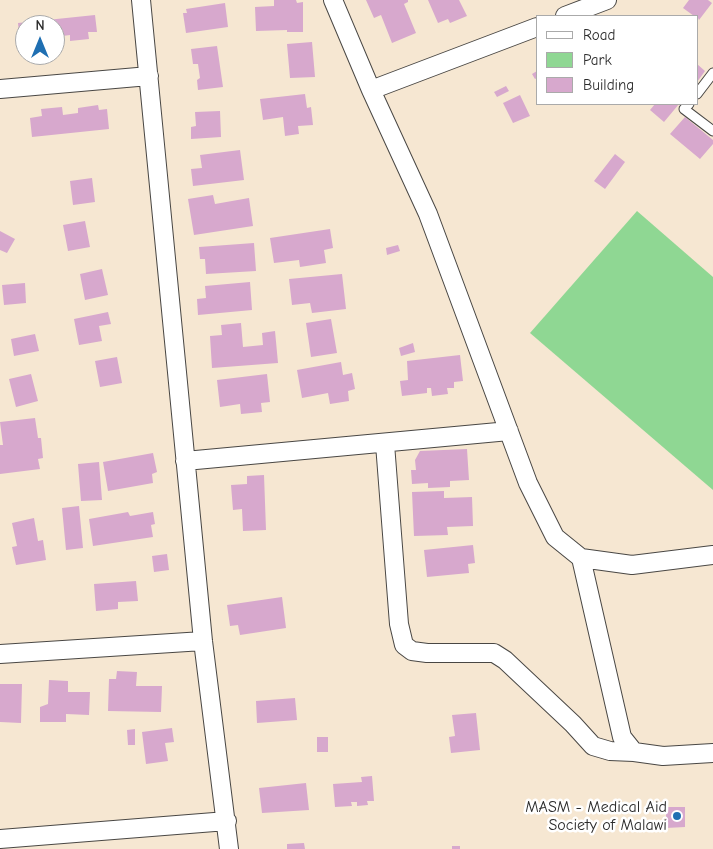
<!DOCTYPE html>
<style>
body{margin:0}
#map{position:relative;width:713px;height:849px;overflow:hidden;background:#f6e7d2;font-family:"Comic Neue",sans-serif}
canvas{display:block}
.legend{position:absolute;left:536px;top:15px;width:162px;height:90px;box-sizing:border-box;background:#fff;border:1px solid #aaa;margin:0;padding:6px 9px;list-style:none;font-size:15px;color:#2b2b2b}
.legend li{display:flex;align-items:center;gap:10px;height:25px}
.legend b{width:25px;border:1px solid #aaa}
.north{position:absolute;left:15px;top:15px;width:50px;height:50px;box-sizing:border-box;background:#fff;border:1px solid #aaa;border-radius:50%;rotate:0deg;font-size:14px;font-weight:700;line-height:20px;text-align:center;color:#2b2b2b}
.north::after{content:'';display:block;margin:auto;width:18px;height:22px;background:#1f6fb2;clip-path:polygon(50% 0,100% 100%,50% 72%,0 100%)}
</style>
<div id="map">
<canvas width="713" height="849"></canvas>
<ul class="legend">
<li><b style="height:6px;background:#fff"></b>Road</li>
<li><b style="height:14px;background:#8fd793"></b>Park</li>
<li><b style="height:14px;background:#d7a8cd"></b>Building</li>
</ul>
<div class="north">N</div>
</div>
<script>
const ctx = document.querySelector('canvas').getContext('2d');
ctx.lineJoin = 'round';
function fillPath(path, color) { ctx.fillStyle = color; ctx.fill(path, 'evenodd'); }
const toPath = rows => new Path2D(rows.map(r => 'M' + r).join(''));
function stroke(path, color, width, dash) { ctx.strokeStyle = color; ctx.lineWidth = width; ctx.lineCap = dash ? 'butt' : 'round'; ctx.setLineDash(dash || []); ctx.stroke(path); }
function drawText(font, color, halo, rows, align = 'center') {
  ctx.font = font + ' "Comic Neue",sans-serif'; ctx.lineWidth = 5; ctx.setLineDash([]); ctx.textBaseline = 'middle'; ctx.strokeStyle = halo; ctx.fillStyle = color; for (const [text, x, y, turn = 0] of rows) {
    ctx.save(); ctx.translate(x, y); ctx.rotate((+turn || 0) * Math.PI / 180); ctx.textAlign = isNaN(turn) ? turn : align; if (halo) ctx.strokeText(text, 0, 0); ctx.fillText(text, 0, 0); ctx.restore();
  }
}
fillPath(toPath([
 [637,211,713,277,713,490,530,333]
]), '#8fd793');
fillPath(toPath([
 [274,0,296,0,297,3,303,2,303,32,287,32,287,30,256,31,255,7,274,6],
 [366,0,408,0,408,2,404,4,416,33,392,43,381,15,374,18],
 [428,0,459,0,467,16,450,23,448,19,438,23],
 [689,0,708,0,712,3,699,20,697,16,694,16,683,8],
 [225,3,228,27,186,33,183,13,187,13,186,9],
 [95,15,97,32,88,32,89,39,70,41,70,35,55,37,55,25,25,25,25,43,20,43,18,23],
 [312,42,315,77,290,78,287,44],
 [217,46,223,87,198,90,197,80,200,78,198,64,193,64,191,49],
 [697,64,705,71,697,82],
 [537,71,537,78,535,79,532,74],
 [506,86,509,91,497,97,494,92],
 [305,94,307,108,311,107,313,125,298,126,299,134,285,136,283,117,263,120,260,99],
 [520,95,530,116,513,123,503,103],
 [655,104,679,104,664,122,650,110],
 [98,105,99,110,107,109,109,129,32,137,30,118,42,116,41,109,62,107,63,115,78,113,78,108],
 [220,111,221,137,191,139,191,127,196,126,195,112],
 [685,117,713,140,713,144,700,159,670,134],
 [240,150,244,180,193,186,191,169,202,168,200,155],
 [615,154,625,162,605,189,594,181],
 [92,178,95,202,73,205,70,181],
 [213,195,215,204,249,198,253,226,194,235,188,199],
 [85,221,90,247,68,251,63,225],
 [330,229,333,248,324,250,326,263,300,267,299,260,274,263,270,238],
 [0,231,15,239,7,253,0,250],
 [254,243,256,271,206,274,205,259,200,259,199,247],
 [398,245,400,251,387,255,386,248],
 [102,269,108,295,85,300,80,274],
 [342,274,346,309,312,313,310,303,292,305,289,279],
 [250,282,252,310,198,315,197,299,206,298,205,286],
 [25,283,26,303,4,305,2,285],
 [108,312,111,324,99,326,102,341,79,345,74,319],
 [331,319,337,353,311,357,306,323],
 [241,323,243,347,263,345,262,333,275,331,278,363,212,368,210,336,222,335,221,325],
 [35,334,39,351,14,356,11,339],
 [413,343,415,352,401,356,399,348],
 [460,355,463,381,454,382,454,388,447,388,448,394,432,396,431,388,427,388,427,393,402,396,400,381,408,380,407,361],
 [117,357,122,383,100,387,95,361],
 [341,362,343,375,352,373,355,389,348,391,349,401,330,404,328,393,302,398,297,370],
 [31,374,38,401,16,407,9,379],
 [267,374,270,402,261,403,262,412,241,414,240,404,220,407,217,380],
 [35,418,38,438,41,438,43,458,38,459,40,469,0,474,0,445,3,445,0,422],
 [467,449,469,480,450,481,450,487,428,488,428,483,412,484,411,470,416,470,415,460,420,451],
 [153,453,157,472,152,474,153,483,108,491,103,462],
 [99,462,102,500,81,501,78,464],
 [264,475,266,530,243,531,242,509,233,510,231,485,247,484,247,476],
 [444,491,444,498,472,497,473,526,447,527,448,535,414,536,412,492],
 [79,506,83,548,66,550,62,508],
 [128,512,130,516,153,512,155,524,151,525,153,537,93,546,89,519],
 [34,518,38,541,43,540,46,560,16,565,12,547,17,546,12,523],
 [473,545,475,563,468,564,469,573,427,577,424,550],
 [167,554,169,570,154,572,152,556],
 [136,581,138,601,118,602,118,609,96,611,94,584],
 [282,597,286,628,240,635,238,625,230,626,227,605],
 [117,671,137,672,136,686,162,686,161,712,108,711,109,679,116,679],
 [49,680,68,681,68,692,90,692,89,715,66,714,66,722,40,722,40,707,48,704],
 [0,684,22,684,21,723,0,722],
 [295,698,297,720,257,723,256,701],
 [476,713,480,750,451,753,449,737,455,736,452,715],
 [172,728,174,742,165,743,168,761,146,764,142,732],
 [135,729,135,745,128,745,127,730],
 [317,737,328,737,328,752,317,752],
 [372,776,374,801,367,801,368,805,357,806,357,802,351,802,352,806,335,807,333,784,362,782,361,777],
 [306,783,309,810,262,813,259,788],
 [666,807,685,807,685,827,666,828],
 [304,843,305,849,287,849,287,844],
 [452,846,460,846,460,849,452,849]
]), '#d7a8cd');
const service = toPath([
 [697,94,713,73],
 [689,104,684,109,713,131]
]);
const minor = toPath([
 [141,0,203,641,229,849],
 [333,0,371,90,537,27],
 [565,16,607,0],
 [0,89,149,76],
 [371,90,428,214,528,483,555,537,581,558,632,565,713,555],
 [385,444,399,624,404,645,412,651,427,653,494,653,505,660,573,724,593,746,610,751,634,752],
 [185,461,509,431],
 [581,558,622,737,634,752,663,756,713,753],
 [0,654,203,641],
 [0,839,227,821]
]);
stroke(service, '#494744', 11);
stroke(minor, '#494744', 20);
stroke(service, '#fff', 9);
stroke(minor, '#fff', 18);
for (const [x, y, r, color] of [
 [677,816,5,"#1f6fb2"]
]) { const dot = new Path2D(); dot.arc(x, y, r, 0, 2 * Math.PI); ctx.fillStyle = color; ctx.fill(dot); stroke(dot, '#fff', 2); }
drawText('16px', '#2b2b2b', '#fff', [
 ["MASM - Medical Aid",667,807],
 ["Society of Malawi",667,825]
], 'right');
</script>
